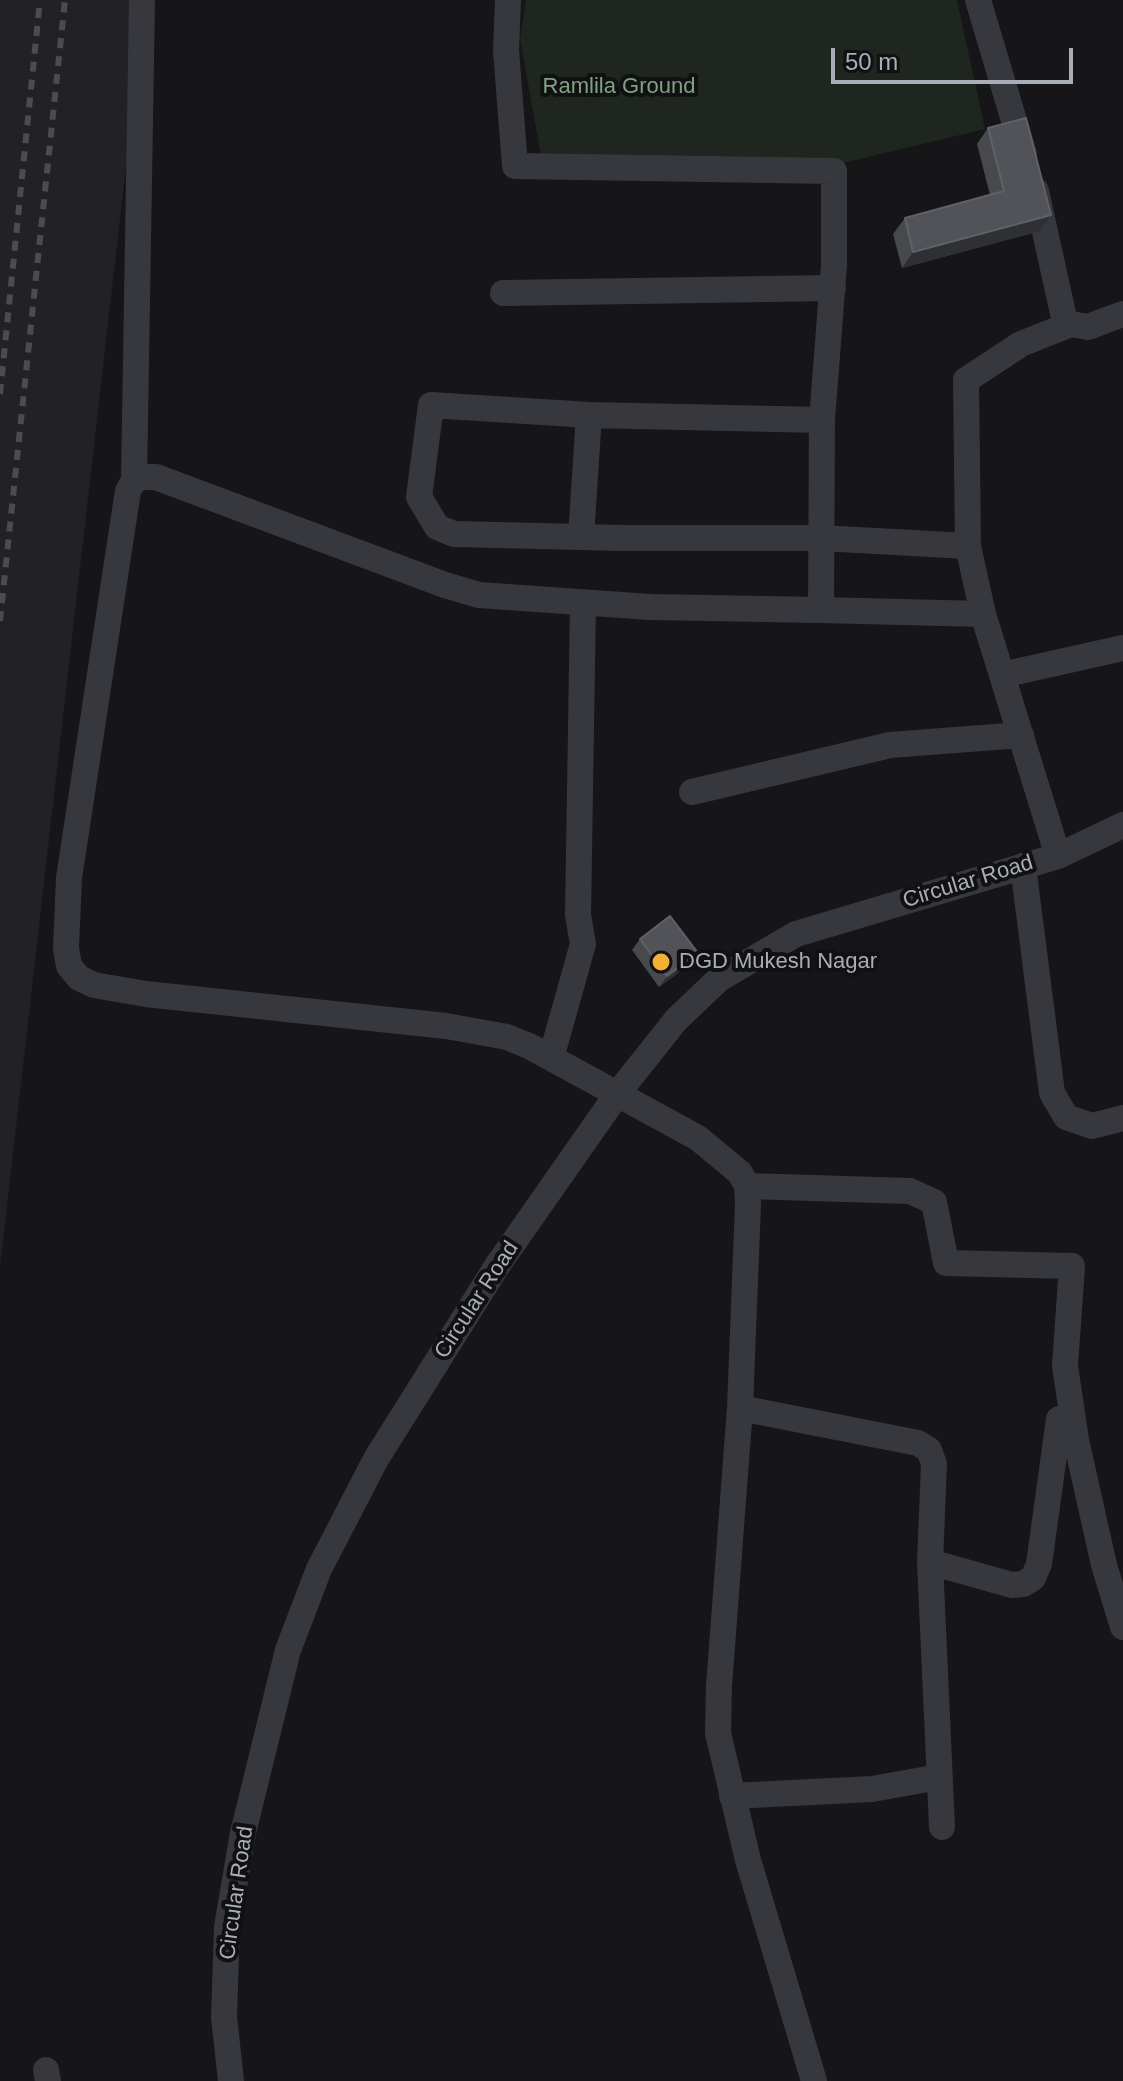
<!DOCTYPE html>
<style>
body{margin:0}
#map{position:relative;width:1123px;height:2081px;overflow:hidden;background:#161618;font-family:Arial,sans-serif}
canvas{display:block}
.scale{position:absolute;left:831px;top:48px;width:242px;height:36px;box-sizing:border-box;border:4px solid #a8adb8;border-top:0;padding-left:10px;font-size:24px;line-height:28px;white-space:nowrap;color:#a8adb8;-webkit-text-stroke:6px #111113;paint-order:stroke}
</style>
<div id="map">
<canvas width="1123" height="2081"></canvas>
<div class="scale">50 m</div>
</div>
<script>
const ctx = document.querySelector('canvas').getContext('2d');
ctx.lineJoin = 'round';
function fillPath(path, color) { ctx.fillStyle = color; ctx.fill(path, 'evenodd'); }
const toPath = rows => new Path2D(rows.map(r => 'M' + r).join(''));
function stroke(path, color, width, dash) { ctx.strokeStyle = color; ctx.lineWidth = width; ctx.lineCap = dash ? 'butt' : 'round'; ctx.setLineDash(dash || []); ctx.stroke(path); }
function drawText(font, color, halo, rows, align = 'center') {
  ctx.font = font + ' Arial,sans-serif'; ctx.lineWidth = 8; ctx.setLineDash([]); ctx.textBaseline = 'middle'; ctx.strokeStyle = halo; ctx.fillStyle = color; for (const [text, x, y, turn = 0] of rows) {
    ctx.save(); ctx.translate(x, y); ctx.rotate((+turn || 0) * Math.PI / 180); ctx.textAlign = isNaN(turn) ? turn : align; if (halo) ctx.strokeText(text, 0, 0); ctx.fillText(text, 0, 0); ctx.restore();
  }
}
fillPath(toPath([
 [0,0,145,0,0,1267]
]), '#222225');
fillPath(toPath([
 [526,0,957,0,985,129,839,164,545,178,520,39]
]), '#1e261f');
stroke(toPath([
 [508,0,506,50,515,166,834,171,834,265,822,420,821,610,983,614,1058,856],
 [978,0,1024,154],
 [1036,191,1064,318,1071,324,1088,327,1123,314],
 [503,293,833,288],
 [822,420,589,415,431,405,419,497,437,527,454,534,624,538,820,538,968,546],
 [134,480,142,0],
 [581,537,589,415],
 [983,614,968,546,966,380,1021,344,1071,324],
 [1002,675,1123,648],
 [692,792,890,745,1021,735],
 [1023,866,1052,1093,1066,1117,1092,1126,1123,1118],
 [551,1058,583,944,578,915,583,603],
 [747,1186,910,1191,934,1202,946,1263,1072,1266,1065,1366,1076,1440,1104,1565,1123,1627],
 [740,1408,918,1443,929,1450,934,1464,930,1562,942,1827],
 [930,1562,1012,1585,1023,1584,1033,1578,1039,1564,1059,1419],
 [732,1796,872,1789,939,1777],
 [46,2070,48,2081],
 [231,2081,224,2017,227,1927,243,1833,288,1650,319,1569,376,1459,497,1266,618,1093,676,1020,719,979,796,934,1058,856,1123,825],
 [814,2081,748,1860,718,1733,719,1686,740,1408,748,1204,747,1186,740,1173,698,1138,529,1046,507,1037,446,1026,146,994,94,985,79,978,69,966,66,948,69,878,122,530,128,491,134,480,144,477,156,477,445,585,479,595,650,607,821,610]
]), '#37383d', 26);
stroke(toPath([
 [0,394,40,0],
 [0,621,65,0]
]), '#4a4c52', 6, [10, 8]);
fillPath(toPath([
 [988,128,1040,231,902,268,893,234,905,218,990,195,977,144],
 [640,939,698,953,690,964,659,987,632,950]
]), '#47494d');
fillPath(toPath([
 [1051,215,1040,231,902,268,913,252],
 [698,953,690,964,659,987,667,976]
]), '#2f3033');
const building = toPath([
 [1026,118,1051,215,913,252,905,218,1004,191,988,128,1026,118],
 [670,916,698,953,667,976,640,939,670,916]
]);
fillPath(building, '#525359');
stroke(building, '#5f6168', 2);
for (const [x, y, r, color] of [
 [661,962,10,"#f2b134"]
]) { const dot = new Path2D(); dot.arc(x, y, r, 0, 2 * Math.PI); ctx.fillStyle = color; ctx.fill(dot); stroke(dot, '#111113', 3); }
drawText('22px', '#7fa381', '#111113', [
 ["Ramlila Ground",619,87]
]);
drawText('22px', '#a8adb8', '#111113', [
 ["Circular Road",968,882,-17],
 ["Circular Road",477,1300,-57],
 ["Circular Road",237,1893,-82]
]);
drawText('22px', '#a8adb8', '#111113', [
 ["DGD Mukesh Nagar",679,962]
], 'left');
</script>
